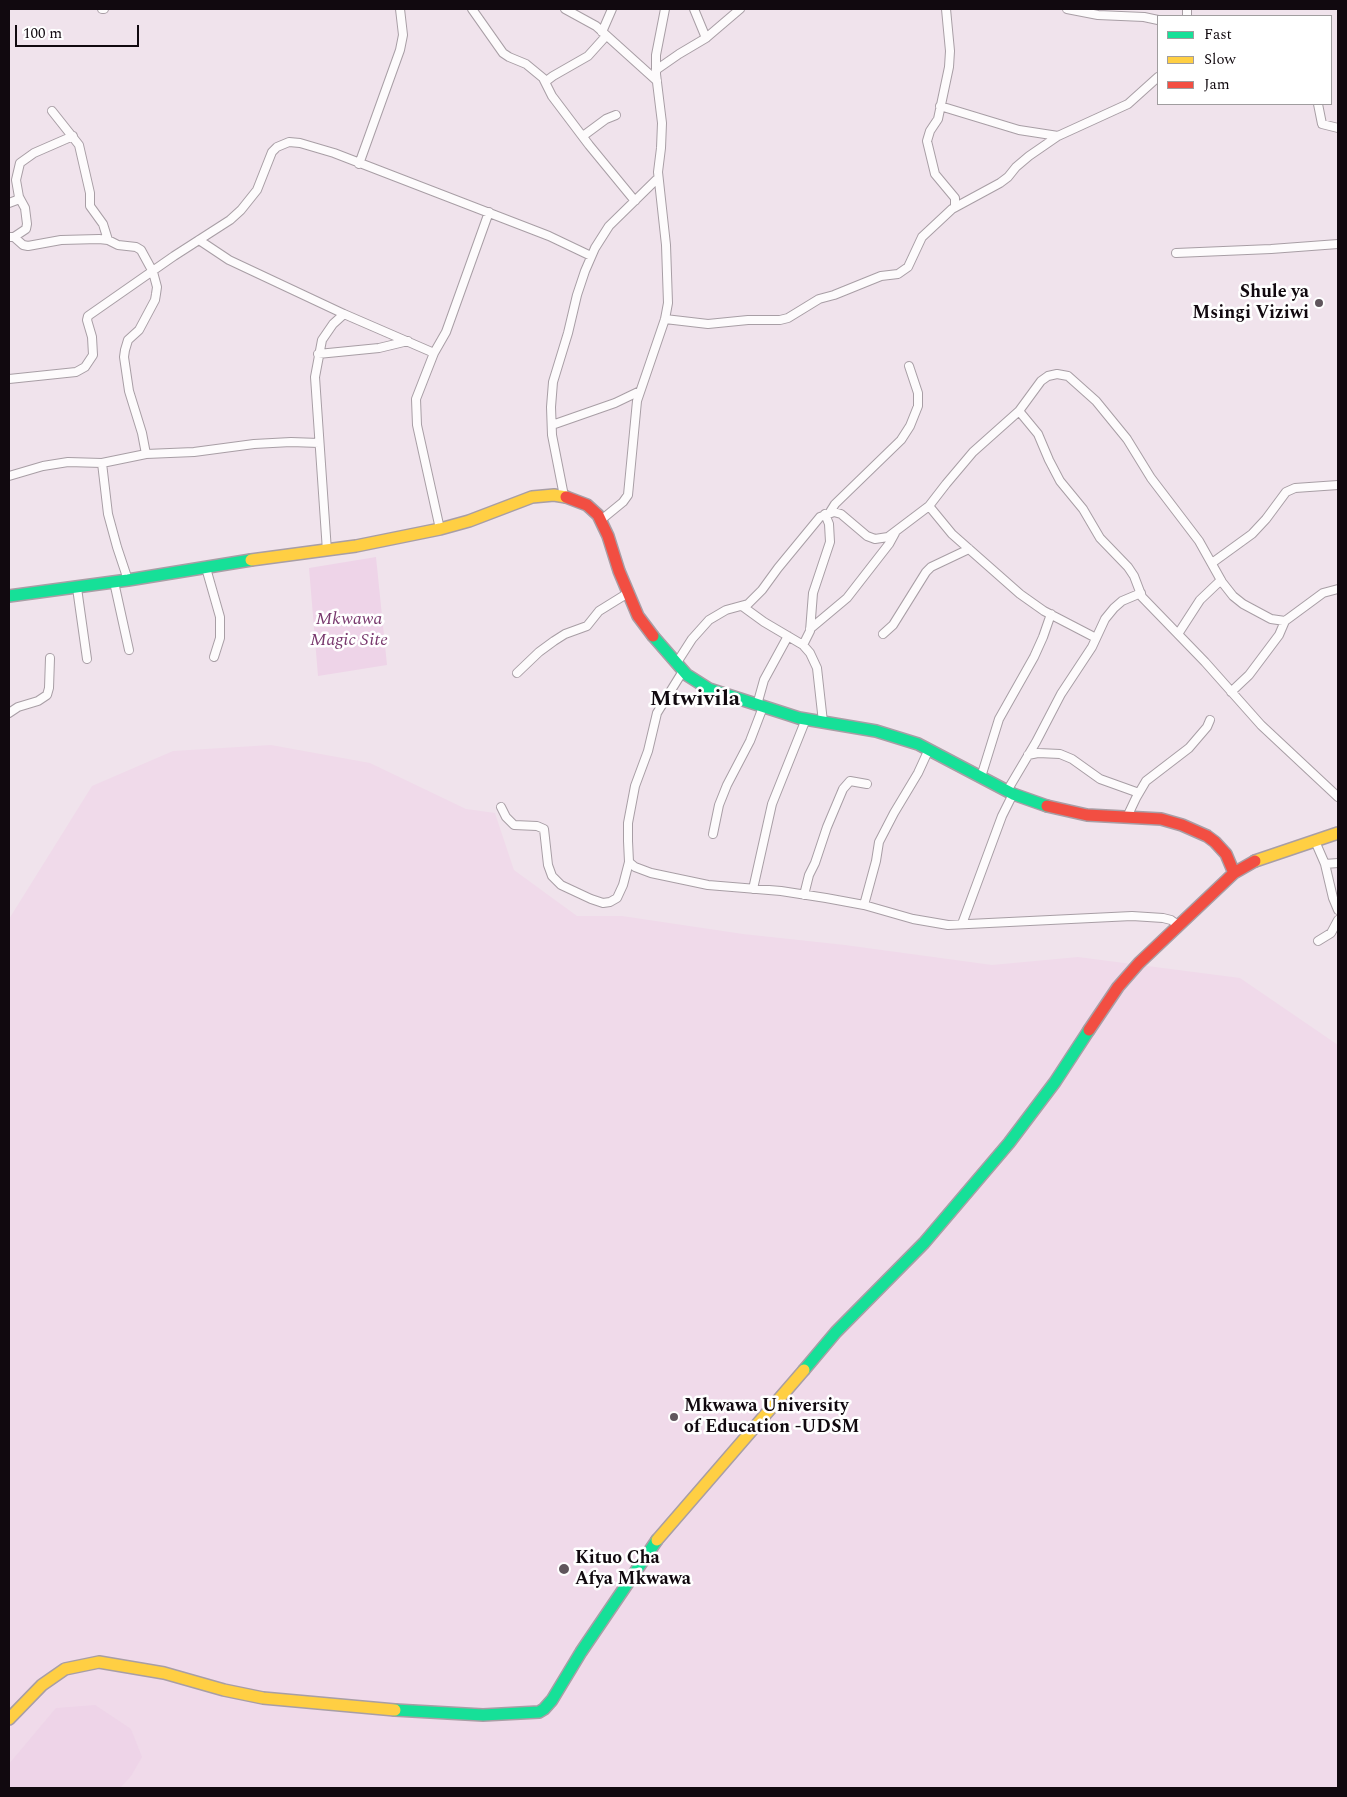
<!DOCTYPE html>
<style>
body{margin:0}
#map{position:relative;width:1347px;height:1797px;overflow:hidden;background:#f0e3ec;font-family:Spectral,serif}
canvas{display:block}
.frame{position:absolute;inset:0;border:10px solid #11090f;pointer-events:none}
.legend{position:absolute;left:1157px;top:15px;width:175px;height:90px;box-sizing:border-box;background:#fff;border:1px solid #a09d9f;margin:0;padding:6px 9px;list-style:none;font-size:15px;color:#11090f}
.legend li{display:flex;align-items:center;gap:10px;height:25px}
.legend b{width:25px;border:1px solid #a09d9f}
.scale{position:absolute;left:15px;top:25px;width:124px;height:22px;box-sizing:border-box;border:2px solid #11090f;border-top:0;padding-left:6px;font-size:15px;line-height:18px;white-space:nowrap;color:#11090f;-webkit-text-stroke:4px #fff;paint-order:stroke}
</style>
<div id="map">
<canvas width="1347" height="1797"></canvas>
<div class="frame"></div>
<ul class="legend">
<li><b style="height:6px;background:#16e098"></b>Fast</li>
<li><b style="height:6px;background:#ffcf43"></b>Slow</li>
<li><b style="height:6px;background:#f24e42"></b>Jam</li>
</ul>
<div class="scale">100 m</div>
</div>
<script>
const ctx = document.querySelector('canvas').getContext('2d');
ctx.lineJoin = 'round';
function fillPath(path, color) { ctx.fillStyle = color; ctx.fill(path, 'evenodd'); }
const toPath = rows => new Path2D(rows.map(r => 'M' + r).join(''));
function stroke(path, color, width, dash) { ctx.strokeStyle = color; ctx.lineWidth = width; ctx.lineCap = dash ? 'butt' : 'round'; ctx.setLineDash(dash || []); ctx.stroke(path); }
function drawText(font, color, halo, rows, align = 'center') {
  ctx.font = font + ' Spectral,serif'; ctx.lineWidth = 5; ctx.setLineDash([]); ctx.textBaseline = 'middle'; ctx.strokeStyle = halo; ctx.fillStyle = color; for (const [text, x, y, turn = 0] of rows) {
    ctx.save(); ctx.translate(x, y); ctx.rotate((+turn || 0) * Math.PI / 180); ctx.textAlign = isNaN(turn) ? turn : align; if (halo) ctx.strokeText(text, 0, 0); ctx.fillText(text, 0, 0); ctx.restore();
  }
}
fillPath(toPath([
 [271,745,370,763,466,809,495,813,514,870,577,916,622,916,743,934,845,945,992,965,1078,957,1240,978,1338,1045,1338,1788,9,1788,9,919,92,786,173,751]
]), '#f0daea');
fillPath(toPath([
 [376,557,387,665,318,676,309,568],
 [95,1705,131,1729,142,1757,131,1776,120,1788,9,1788,9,1764,56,1708]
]), '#eed4e8');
const street = toPath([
 [102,9,104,9],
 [472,9,503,53,509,57,526,64,543,78,552,96,589,145,635,201],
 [565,9,596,26,657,81],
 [694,9,706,38],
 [946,9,950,51,949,67,938,119,930,131,927,141,935,174,955,198,955,207],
 [1067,9,1098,15,1144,17,1158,20],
 [1187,16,1187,9],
 [602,32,612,9],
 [656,70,679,54,706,38,740,9],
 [545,82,553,76,588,56,606,36],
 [1318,104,1322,124,1338,128],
 [940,106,1019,130,1058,136],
 [52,111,79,145,90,193,90,206,103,224,108,240],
 [583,136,606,119,616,115],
 [359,164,400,50,403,35,400,9],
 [9,203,17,200,19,197,16,180,20,163,34,153,73,136],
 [9,237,14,237,23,245,28,246,61,240,99,239,108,240,118,245,136,247,141,250,153,272,157,287,156,294,155,300,139,330,128,340,125,350,124,357,129,391,142,433,146,454],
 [14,237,26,229,27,224,25,208,19,197],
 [199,240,229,260,344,314,434,353],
 [1176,253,1271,249,1338,244],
 [665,319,708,324,748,320,780,320,788,318,819,299,834,295,881,276,898,274,908,267,922,237,952,209,1000,183,1008,177,1016,167,1029,156,1058,136,1128,104,1158,77],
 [318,354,379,348,408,341],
 [9,379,76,372,85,367,93,355,92,337,87,320,88,316,174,256,230,220,241,210,257,190,272,152,277,147,289,142,300,143,334,153,549,236,591,256],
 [1019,411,1038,434,1049,460,1060,481,1083,509,1100,538,1128,567,1134,576,1142,597,1205,662,1261,725,1338,797],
 [552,425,615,403,640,391],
 [102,463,108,514,117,547,128,580],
 [9,476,43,466,68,462,102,463,146,454,194,452,254,444,291,442,319,443],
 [564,496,552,435,551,407,553,382,568,333,577,295,585,271,595,248,609,226,658,178],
 [929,506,952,534,1020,594,1044,611,1096,638],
 [830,512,835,504,901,440,910,426,918,406,918,393,909,366],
 [601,520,623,502,628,495,637,401,665,319,668,303,666,245,658,172,661,148,662,123,656,74,656,55,665,9],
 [440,529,417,425,416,399,434,353,446,332,489,212],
 [327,551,315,377,322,340,333,324,344,314],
 [1212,563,1252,534,1266,519,1286,492,1295,488,1338,485],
 [206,568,220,617,220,638,214,657],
 [114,582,129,650],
 [77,588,87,659],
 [742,606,764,622,803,645,810,653,817,668,823,722],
 [810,629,847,598,889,544,895,533],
 [883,634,893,625,926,572,931,567,969,549],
 [1178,634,1200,600,1221,580],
 [803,645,810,631,813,593,830,542,829,524,825,514],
 [676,664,692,639,709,620,726,610,748,604,762,590,778,568,820,517,834,512,841,514,867,536,875,539,888,537,929,506,946,484,973,452,1019,411,1041,381,1048,376,1057,374,1068,376,1096,401,1127,439,1151,478,1199,541,1222,582,1233,596,1243,604,1271,619,1285,621,1323,593,1338,589],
 [683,671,657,713,648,751,635,786,628,823,628,841,629,862,635,867,651,873,708,885,781,891,826,898,864,905,913,919,948,925,1132,916,1163,918,1171,920,1178,925],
 [517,673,539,652,554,641,565,634,587,626,599,611,628,593],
 [1231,692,1249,675,1279,635,1285,621],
 [757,705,764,680,788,636],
 [9,713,18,707,38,701,47,695,49,688,50,658],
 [1028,755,1038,753,1060,754,1072,759,1100,779,1139,793],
 [981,777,999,719,1034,657,1043,637,1051,614],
 [1007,791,1036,742,1061,694,1092,647,1105,619,1114,608,1122,601,1141,593],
 [501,807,506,817,514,825,537,826,544,829,548,865,552,876,561,885,591,899,603,903,610,902,617,898,623,885,629,862],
 [1127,817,1136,798,1146,781,1189,748,1207,727,1210,720],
 [713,834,719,805,727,785,750,741,763,707],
 [1315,841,1325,864,1333,898,1338,910],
 [1325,864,1338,863],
 [753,889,772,804,806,719],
 [804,895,809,875,815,863,827,827,843,789,850,781,867,784],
 [864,905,876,861,879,842,894,813,918,773,929,749],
 [962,924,1002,816,1013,794],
 [1318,941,1331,933,1338,920]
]);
const fast = toPath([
 [9,596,128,580,251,560],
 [653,636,687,675,709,689,799,718,876,731,918,744,1013,794,1047,806],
 [804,1370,836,1332,924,1243,1009,1143,1055,1082,1089,1030],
 [395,1710,483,1715,539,1712,544,1709,552,1700,581,1652,657,1540]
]);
const slow = toPath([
 [251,560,356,546,440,529,469,521,532,497,554,495,566,497],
 [1255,861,1338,833],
 [657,1540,804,1370],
 [9,1719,42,1685,65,1669,99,1662,164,1673,224,1690,263,1698,395,1710]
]);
const jam = toPath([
 [566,497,587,505,598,515,608,536,619,571,638,616,653,636],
 [1047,806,1087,815,1161,819,1182,825,1207,836,1215,842,1226,854,1234,873],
 [1089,1030,1118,987,1139,963,1234,873,1255,861]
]);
stroke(street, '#a89ea5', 10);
stroke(fast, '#a89ea5', 14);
stroke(slow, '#a89ea5', 14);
stroke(jam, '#a89ea5', 14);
stroke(street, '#fdfbfc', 8);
stroke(fast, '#16e098', 11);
stroke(slow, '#ffcf43', 11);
stroke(jam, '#f24e42', 11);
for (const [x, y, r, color] of [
 [1319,303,5,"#5f555c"],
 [674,1417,5,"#5f555c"],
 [564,1569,6,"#5f555c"]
]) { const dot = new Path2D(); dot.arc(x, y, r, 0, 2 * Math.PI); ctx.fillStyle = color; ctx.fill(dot); stroke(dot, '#fff', 2); }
drawText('bold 18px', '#11090f', '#fff', [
 ["Shule ya",1309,293,"right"],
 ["Msingi Viziwi",1309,314,"right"],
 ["Mkwawa University",684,1407],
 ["of Education -UDSM",684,1428],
 ["Kituo Cha",575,1559],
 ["Afya Mkwawa",575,1580]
], 'left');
drawText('italic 18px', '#79396e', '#fff', [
 ["Mkwawa",349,620],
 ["Magic Site",349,641]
]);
drawText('bold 22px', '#11090f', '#fff', [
 ["Mtwivila",695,701]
]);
</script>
